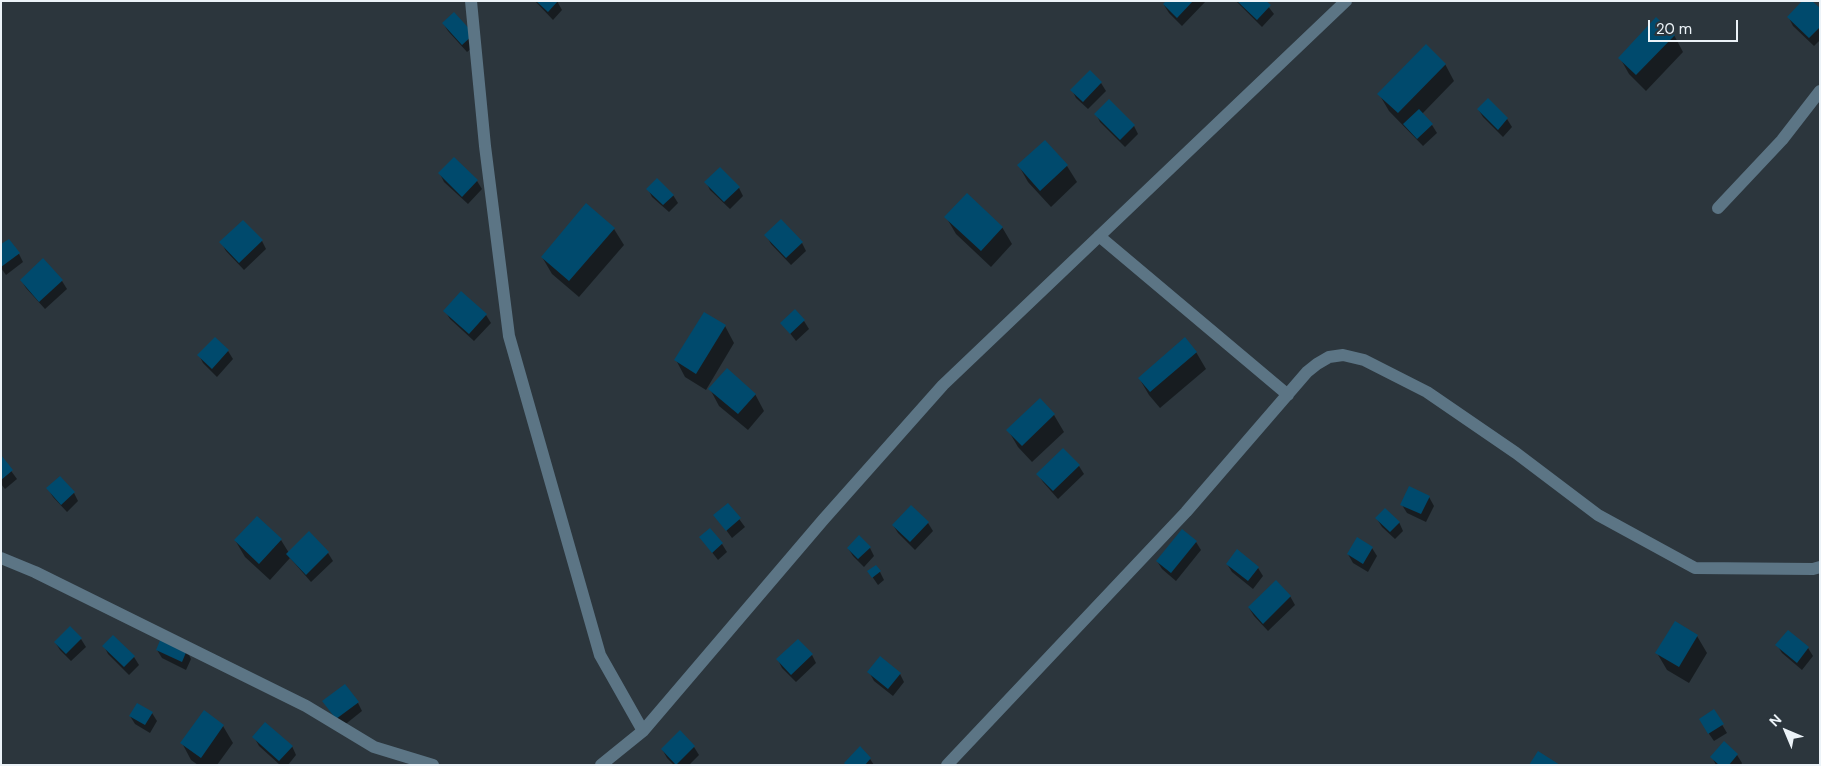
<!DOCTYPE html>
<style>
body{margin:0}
#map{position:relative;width:1821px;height:766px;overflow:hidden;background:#2c363d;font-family:"DM Sans",sans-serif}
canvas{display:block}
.frame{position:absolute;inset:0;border:2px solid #ecf3f8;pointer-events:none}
.north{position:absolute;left:1761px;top:706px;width:50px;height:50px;-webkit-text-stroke:4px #2c363d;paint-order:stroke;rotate:315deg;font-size:14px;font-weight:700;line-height:20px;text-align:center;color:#ecf3f8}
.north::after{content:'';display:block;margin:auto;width:18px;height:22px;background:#ecf3f8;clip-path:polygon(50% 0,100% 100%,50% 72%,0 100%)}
.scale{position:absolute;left:1648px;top:20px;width:90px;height:22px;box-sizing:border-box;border:2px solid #ecf3f8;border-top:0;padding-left:6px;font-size:15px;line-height:18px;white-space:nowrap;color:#ecf3f8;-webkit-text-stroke:4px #2c363d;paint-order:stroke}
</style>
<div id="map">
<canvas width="1821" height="766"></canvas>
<div class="frame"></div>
<div class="north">N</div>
<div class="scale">20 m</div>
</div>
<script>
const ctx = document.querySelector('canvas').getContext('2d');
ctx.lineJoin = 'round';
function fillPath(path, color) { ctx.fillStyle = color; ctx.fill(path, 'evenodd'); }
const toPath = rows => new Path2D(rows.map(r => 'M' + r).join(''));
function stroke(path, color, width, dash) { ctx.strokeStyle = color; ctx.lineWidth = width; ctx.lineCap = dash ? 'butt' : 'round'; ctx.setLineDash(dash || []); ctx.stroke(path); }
fillPath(toPath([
 [535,1,557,1,562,10,553,20],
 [1168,1,1206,1,1182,26,1169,13,1164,5],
 [1236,1,1264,1,1274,14,1262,27],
 [1820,10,1820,40,1814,46,1793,26,1789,18],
 [443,23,478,43,467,52,448,31],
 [1674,35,1683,52,1646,91,1629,74,1620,58],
 [1445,64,1454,81,1422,114,1432,125,1437,133,1423,146,1389,111,1379,94],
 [1101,83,1106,91,1088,109,1076,98,1072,90],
 [1488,99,1507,119,1512,127,1503,137,1483,117,1478,109],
 [1096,114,1134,126,1138,134,1125,147,1100,122],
 [1045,141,1067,166,1077,182,1051,207,1028,182,1019,166],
 [454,158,477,181,482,189,468,204,444,182,440,174],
 [706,182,739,188,743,196,730,209,710,190],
 [648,189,673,195,678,203,669,212,652,197],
 [946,217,1002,227,1012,244,991,267,956,234],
 [614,229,624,245,579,297,552,274,542,257],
 [766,235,802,243,806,251,791,265,771,244],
 [262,241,266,249,244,270,226,251,221,242],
 [1,246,19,254,23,262,6,275,1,268],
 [21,280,62,281,67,289,45,309,26,288],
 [445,311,486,315,491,323,474,341,450,319],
 [804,321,809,329,796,341,782,323],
 [725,326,734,343,706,390,685,377,676,360],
 [215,338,228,351,233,359,217,377,203,363,199,355],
 [1196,352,1206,369,1160,408,1149,395,1139,378],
 [710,389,755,394,764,411,748,430,719,406],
 [1040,400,1054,415,1064,432,1032,462,1018,447,1008,430],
 [1063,450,1079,466,1084,474,1058,499,1043,482,1038,474],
 [1,457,17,479,5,489,1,484],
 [48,489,74,493,78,501,67,512,53,497],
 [1429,497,1434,506,1426,522,1407,513,1402,505],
 [728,504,745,527,732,538,715,515],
 [911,507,928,523,933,531,915,550,898,533,893,525],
 [1377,519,1399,522,1403,531,1395,539,1382,527],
 [710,530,722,544,727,552,718,560,701,538],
 [1182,530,1196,542,1201,550,1176,581,1162,569,1157,561],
 [235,540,281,540,289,553,328,553,333,561,311,582,290,558,270,580,245,557],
 [848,548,870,548,874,556,864,567,853,556],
 [1372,548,1377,556,1368,572,1353,563,1348,554],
 [1227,564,1258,568,1263,576,1253,589,1232,572],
 [869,572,880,572,884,580,878,585],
 [1290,596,1295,605,1268,631,1254,616,1249,608],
 [1788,631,1808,648,1813,656,1802,670,1782,653,1777,645],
 [1697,636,1707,653,1689,683,1667,670,1657,653],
 [81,639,86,647,71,661,60,650,55,642],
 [104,646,134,657,139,665,129,675,108,654],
 [157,650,187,651,191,659,186,670,162,658],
 [812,655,816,663,796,682,782,668,778,660],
 [869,672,900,674,904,682,893,696,874,681],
 [324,701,358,703,362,711,342,727],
 [1714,711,1727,733,1714,741,1705,728],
 [204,712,223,726,233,743,217,765,198,765,191,760,182,743],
 [152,713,157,721,150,733,135,724,130,716],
 [254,737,292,746,296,755,288,765,280,765,259,746],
 [1724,743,1737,755,1742,763,1741,765,1716,765,1712,757],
 [694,747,699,755,689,765,674,765,667,758,662,749],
 [870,759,874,765,847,765]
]), '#0007');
fillPath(toPath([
 [536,1,558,1,548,12],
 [1166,1,1193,1,1177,18,1163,4],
 [1237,1,1266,1,1271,5,1257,20],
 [1802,1,1812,1,1820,8,1820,27,1809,38,1787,17],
 [454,12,474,34,462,45,442,23],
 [1656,17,1675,35,1636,75,1618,58],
 [1426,44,1446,64,1398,113,1377,94],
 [1090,70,1102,82,1083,102,1070,90],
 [1488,98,1508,118,1498,130,1477,109],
 [1109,99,1135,125,1120,140,1094,114],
 [1419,109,1433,124,1417,139,1403,124],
 [1045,140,1068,165,1040,191,1017,165],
 [454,157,478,180,462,197,438,173],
 [720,167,740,187,724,202,704,182],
 [657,178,674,195,663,205,646,189],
 [967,193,1003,227,981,251,944,217],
 [586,203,615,228,569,281,541,257],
 [781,219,803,242,786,258,764,235],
 [243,220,263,240,239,263,219,242],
 [9,239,20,253,1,267,1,244],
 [43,258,63,280,39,302,20,280],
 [461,291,487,314,469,334,443,311],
 [795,309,805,320,790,334,780,323],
 [704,312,726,325,696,374,674,360],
 [215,337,229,350,212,369,197,355],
 [1185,337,1197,352,1150,392,1138,378],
 [727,368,756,394,738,414,708,389],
 [1040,398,1055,414,1022,446,1006,430],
 [1063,448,1080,465,1053,491,1036,474],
 [1,455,13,470,1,480],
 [60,476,75,492,61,505,46,488],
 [1409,486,1430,496,1421,514,1400,505],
 [728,503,741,518,726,531,713,515],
 [911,505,929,522,910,542,892,525],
 [1385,508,1400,522,1390,532,1375,518],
 [257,516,282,539,259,564,234,540],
 [710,528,723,543,712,553,699,537],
 [1182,529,1197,541,1171,573,1156,561],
 [309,531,329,552,306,575,286,554],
 [859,535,871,547,858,559,847,548],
 [1357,537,1373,547,1363,564,1347,554],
 [1237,549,1259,567,1248,581,1226,564],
 [876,565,881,571,872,578,867,571],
 [1276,580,1291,596,1263,624,1248,607],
 [1675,621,1698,635,1679,667,1655,653],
 [70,626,82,638,66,654,54,642],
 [1788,630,1809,647,1797,663,1775,645],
 [113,635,135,656,124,667,102,646],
 [161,638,187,650,182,662,156,650],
 [798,639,813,654,791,675,776,659],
 [880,656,901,673,888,689,867,672],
 [345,684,359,702,336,719,322,701],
 [137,703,153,712,145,725,129,716],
 [1714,709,1724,724,1708,734,1699,719],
 [204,710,224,725,201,758,180,743],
 [265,722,293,746,279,761,252,737],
 [680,730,695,746,676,765,661,749],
 [1724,741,1738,754,1729,765,1719,765,1710,757],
 [860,746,871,758,865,765,846,765,844,763],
 [1538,751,1560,765,1529,765]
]), '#004a6d');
stroke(toPath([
 [471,1,485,146,509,336,600,655,643,731],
 [1718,208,1782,140,1820,91],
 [1099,236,1288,395],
 [1,558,35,572,306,706,374,747,433,765],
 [601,765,643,731,823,520,943,385,1346,1],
 [947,765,1186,512,1307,372,1317,364,1329,357,1343,355,1364,360,1427,392,1516,453,1598,515,1695,568,1813,569,1820,567]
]), '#5c7585', 12);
</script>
